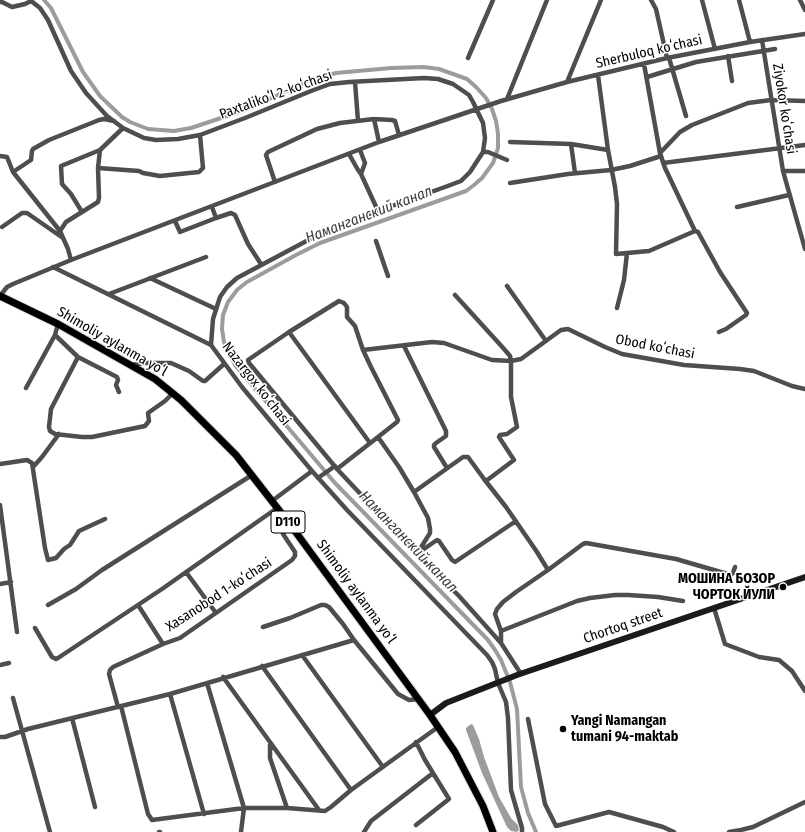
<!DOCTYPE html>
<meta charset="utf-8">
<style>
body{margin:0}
canvas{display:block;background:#fff}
</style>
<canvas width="805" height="832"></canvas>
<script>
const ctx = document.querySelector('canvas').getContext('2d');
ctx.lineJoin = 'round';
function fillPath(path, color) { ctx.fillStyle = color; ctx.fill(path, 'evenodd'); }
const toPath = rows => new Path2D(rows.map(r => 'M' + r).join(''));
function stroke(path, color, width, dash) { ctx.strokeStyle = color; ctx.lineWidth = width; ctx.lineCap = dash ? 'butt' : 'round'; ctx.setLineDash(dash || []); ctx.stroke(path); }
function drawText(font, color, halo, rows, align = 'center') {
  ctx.font = font + ' "Fira Sans Condensed",sans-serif'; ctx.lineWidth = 3; ctx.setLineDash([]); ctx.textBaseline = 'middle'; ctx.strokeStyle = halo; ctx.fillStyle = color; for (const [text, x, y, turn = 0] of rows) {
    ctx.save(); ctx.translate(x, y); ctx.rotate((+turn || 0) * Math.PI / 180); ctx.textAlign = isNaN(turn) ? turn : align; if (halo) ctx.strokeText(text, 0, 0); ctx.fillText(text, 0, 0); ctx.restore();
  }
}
fillPath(toPath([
 [471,724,473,725,479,739,484,757,499,797,511,818,518,825,519,830,517,832,511,831,507,827,482,773,466,730,466,728]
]), '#9c9c9c');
stroke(toPath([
 [44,0,51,8,83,72,100,96,122,117,130,122,148,129,174,131,191,128,248,109,308,81,336,73,391,68,424,67,439,69,467,79,477,88,486,98,492,109,496,121,498,134,498,148,493,163,482,178,474,185,466,191,320,243,296,255,247,282,237,290,228,302,223,315,222,329,224,342,235,365,335,483,488,640,495,650,501,660,510,682,517,709,521,787,528,813,536,832]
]), '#9c9c9c', 4);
const primary = toPath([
 [0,296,58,324,155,379,181,400,236,455,289,523,430,715,455,752,483,806,493,832]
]);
stroke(primary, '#dbdbdb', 9);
stroke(toPath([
 [30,0,40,8,48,20,71,71,86,93,107,116,123,128,144,138,156,140,178,139,200,135,245,118,311,91,330,84,349,82,424,78,438,79,453,84,469,95,473,102,483,123,485,138,483,152,470,172,461,181,445,187,378,211,314,237,237,278,227,287,220,297,213,319,211,345,242,387,312,471,347,510,487,655,492,662,495,669,498,683,506,702,508,718,511,790,522,828,522,832],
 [651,0,656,9,667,58],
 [702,0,715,49],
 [739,0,750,42],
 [800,0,805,10],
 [0,2,2,2,12,7,25,4,31,1],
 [762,40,783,171,805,249],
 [728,56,732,81],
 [468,58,493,0],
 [669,58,686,116],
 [644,64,660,153,665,168,695,231,698,232,720,272,747,313,746,315,726,329,719,332],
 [598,75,608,150,615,187,617,204,616,254,649,251,695,231],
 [647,77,696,62,775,49],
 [355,82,358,121],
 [567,82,601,0],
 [507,99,547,0],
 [374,119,379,142],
 [510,142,571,144,608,150],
 [571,144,575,173],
 [360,150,365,163,361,174,378,211],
 [483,152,488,152,507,160],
 [660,153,680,132,692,125,748,103,771,100,805,101],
 [349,154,358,170,361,174],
 [0,156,7,157,13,172,60,231,68,249,71,260],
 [663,163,805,145],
 [98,168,139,171,143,173,160,176,199,172,203,168,200,135],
 [783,171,805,171],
 [13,172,31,160,32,151,33,149,49,140,99,120,104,119,114,121],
 [275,182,266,155,268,152,317,129,340,123,374,119,392,120,395,121,399,135],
 [510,183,568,174,611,170,630,166,661,156],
 [212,207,216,218,231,213,235,215,248,244,261,264],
 [737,207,789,195],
 [82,212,71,194,62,184,61,166,100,150],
 [175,221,180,232,216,218],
 [2,227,22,213,27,213,63,238],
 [60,231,66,222,98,202,99,198,98,168,100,150,123,128],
 [376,241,388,276],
 [53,267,211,345],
 [150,278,216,309],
 [507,286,546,341],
 [109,294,206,257],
 [455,295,505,350,510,356,511,361,511,397,517,427,507,434,500,435,499,437,514,460,486,481],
 [0,296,7,287,13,284,71,260,379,142,501,101,567,82,667,58,750,42,805,34],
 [617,308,624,280,627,253],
 [289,332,370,443],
 [55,335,78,357,117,377,118,380,116,385,119,392],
 [404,346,446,431,446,436,436,443,434,445,434,447,447,468],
 [78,357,51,409,49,427,50,431,55,434,82,437,92,437,145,426,149,421,148,413,165,401,173,393],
 [131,365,145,363,171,363,189,371,203,381,205,381,224,364],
 [26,388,55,335,58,324],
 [378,437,337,469,417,554,459,596,501,643,521,674],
 [0,464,27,460,32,463,45,548,48,560,56,558,64,549,70,545,79,531,105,519],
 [33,467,42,457,59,434],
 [337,469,249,363,248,360,289,332,339,301,344,303,347,307,347,317,355,326,363,350],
 [318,478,335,466],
 [414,492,428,518,430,529,430,533,420,549],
 [272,501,312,471],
 [0,505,17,632],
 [418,553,437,540,439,541,452,560,455,562,516,521],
 [548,570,537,552,506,507,484,479,468,457,463,457,414,492,399,467,378,437,397,422,398,420,371,367,363,350,432,342,444,343,492,360,511,361,521,359,561,330,568,329,605,347,622,354,684,365,740,369,754,371,792,386,805,389],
 [186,572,216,613],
 [0,584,11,582],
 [48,605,76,589,102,570,252,475],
 [138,605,163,644],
 [714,608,725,644,759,657,779,660,792,671,805,691],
 [263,627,290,618,321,605,325,605,329,607,343,624,354,640,398,694,409,700,418,699],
 [35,628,52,657,56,659,58,658,162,589,277,508],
 [501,631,577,601,590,598,615,595,628,595,658,597,683,601],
 [501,643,501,631,495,614,497,609,503,602,516,592,548,570,583,544,586,543,676,559,731,575,733,573,735,567],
 [302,655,383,767],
 [0,665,9,663],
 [262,666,351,790],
 [223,677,319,810],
 [207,683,244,808,241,832],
 [170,694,204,814],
 [13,698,50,832],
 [121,706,148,814,152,820,244,808,287,808,325,811,331,807,351,790,438,727],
 [118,707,109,674,110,670,113,667,163,644,180,638,292,560,295,556,295,552,283,534,289,523],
 [72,718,95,807],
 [528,719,545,804,556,826,609,812,663,827,674,832],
 [0,737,5,737,28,729,170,694,354,640],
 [416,742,425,760,449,799,416,825],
 [270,744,270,758,287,808],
 [159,832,160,832],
 [364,832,371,821,433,773],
 [729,832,741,830,753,827,805,802]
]), '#4e4e4e', 4.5);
stroke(toPath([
 [430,715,446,703,517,675,805,577]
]), '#1b1b1b', 6);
stroke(primary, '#000', 7);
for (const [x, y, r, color] of [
 [783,587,4,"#000"],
 [563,729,4,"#000"]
]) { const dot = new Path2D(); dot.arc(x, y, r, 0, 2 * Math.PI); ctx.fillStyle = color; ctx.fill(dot); stroke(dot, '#fff', 1.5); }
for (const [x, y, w] of [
 [288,522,34]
]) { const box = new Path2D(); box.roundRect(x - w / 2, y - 11, w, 22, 3); ctx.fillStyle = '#fff'; ctx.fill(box); stroke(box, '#000', 1); }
drawText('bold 13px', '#000', null, [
 ["D110",288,522]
]);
drawText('14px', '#000', '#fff', [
 ["Sherbuloq koʻchasi",649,52,-13],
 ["Paxtalikoʻl 2-koʻchasi",276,95,-20],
 ["Ziyokor koʻchasi",784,109,81],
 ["Shimoliy aylanma yoʻl",112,342,30],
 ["Obod koʻchasi",655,347,11],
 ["Nazargox koʻchasi",256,384,52],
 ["Shimoliy aylanma yoʻl",356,592,54],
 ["Xasanobod 1-koʻchasi",219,595,-33],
 ["Chortoq street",623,626,-19]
]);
drawText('bold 14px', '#000', '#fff', [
 ["МОШИНА БОЗОР",775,579],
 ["ЧОРТОК ЙУЛИ",775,595],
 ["Yangi Namangan",571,721,"left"],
 ["tumani 94-maktab",571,737,"left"]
], 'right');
drawText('italic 15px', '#3d3d3d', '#fff', [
 ["Наманганский канал",369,215,-21],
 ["Наманганский канал",408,542,46]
]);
</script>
